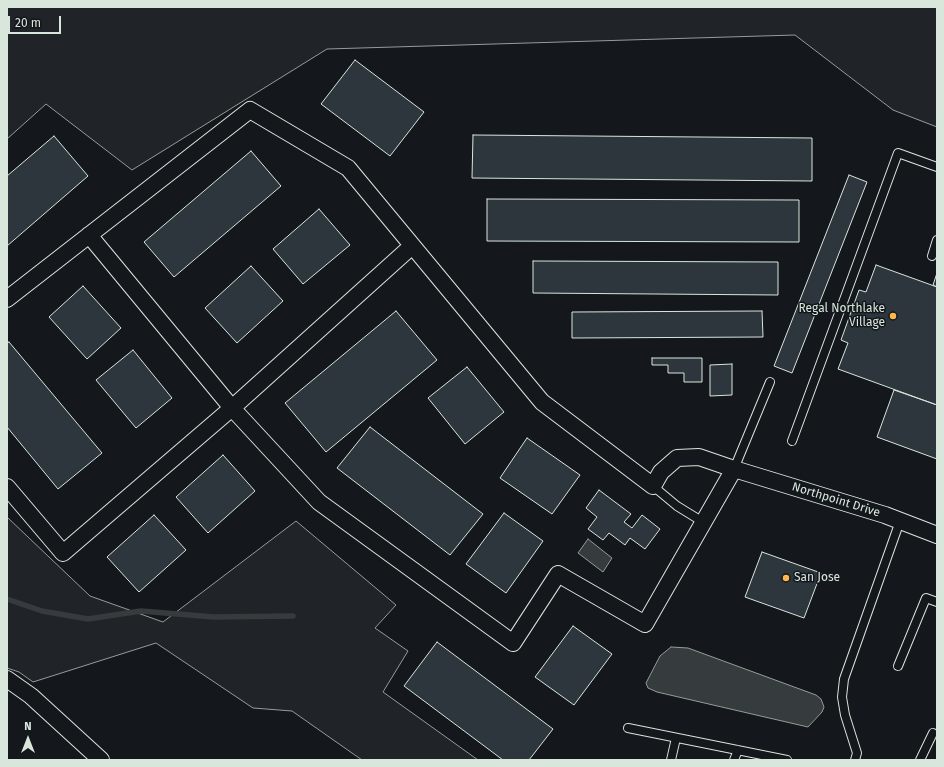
<!DOCTYPE html>
<style>
body{margin:0}
#map{position:relative;width:944px;height:767px;overflow:hidden;background:#14181c;font-family:"Fira Sans",sans-serif}
canvas{display:block}
.frame{position:absolute;inset:0;border:8px solid #d8e6dc;pointer-events:none}
.north{position:absolute;left:8px;top:719px;width:40px;height:40px;-webkit-text-stroke:3px #14181c;paint-order:stroke;rotate:0deg;font-size:11px;font-weight:700;line-height:16px;text-align:center;color:#d8e6dc}
.north::after{content:'';display:block;margin:auto;width:14px;height:18px;background:#d8e6dc;clip-path:polygon(50% 0,100% 100%,50% 72%,0 100%)}
.scale{position:absolute;left:8px;top:16px;width:53px;height:18px;box-sizing:border-box;border:2px solid #d8e6dc;border-top:0;padding-left:5px;font-size:12px;line-height:14px;white-space:nowrap;color:#d8e6dc;-webkit-text-stroke:3px #14181c;paint-order:stroke}
</style>
<div id="map">
<canvas width="944" height="767"></canvas>
<div class="frame"></div>
<div class="north">N</div>
<div class="scale">20 m</div>
</div>
<script>
const ctx = document.querySelector('canvas').getContext('2d');
ctx.lineJoin = 'round';
function fillPath(path, color) { ctx.fillStyle = color; ctx.fill(path, 'evenodd'); }
const toPath = rows => new Path2D(rows.map(r => 'M' + r).join(''));
function stroke(path, color, width, dash) { ctx.strokeStyle = color; ctx.lineWidth = width; ctx.lineCap = dash ? 'butt' : 'round'; ctx.setLineDash(dash || []); ctx.stroke(path); }
function drawText(font, color, halo, rows, align = 'center') {
  ctx.font = font + ' "Fira Sans",sans-serif'; ctx.lineWidth = 3; ctx.setLineDash([]); ctx.textBaseline = 'middle'; ctx.strokeStyle = halo; ctx.fillStyle = color; for (const [text, x, y, turn = 0] of rows) {
    ctx.save(); ctx.translate(x, y); ctx.rotate((+turn || 0) * Math.PI / 180); ctx.textAlign = isNaN(turn) ? turn : align; if (halo) ctx.strokeText(text, 0, 0); ctx.fillText(text, 0, 0); ctx.restore();
  }
}
const green = toPath([
 [7,7,937,7,937,127,893,110,795,35,327,49,132,170,46,104,7,139,7,7],
 [7,517,90,596,163,622,296,521,396,605,375,628,408,651,383,692,478,760,362,760,292,711,253,708,156,643,33,682,19,672,7,668,7,517]
]);
fillPath(green, '#202428');
stroke(green, '#939e99', 1);
const water = toPath([
 [588,539,612,558,603,572,578,553,588,539],
 [671,647,688,648,816,695,821,699,824,707,822,712,808,727,657,692,648,688,646,683,660,656,671,647]
]);
fillPath(water, '#363b3e');
stroke(water, '#939e99', 1);
stroke(toPath([
 [7,599,42,611,88,619,141,611,214,617,293,616]
]), '#363b3e', 5.5);
const building = toPath([
 [355,60,424,112,390,156,321,104,355,60],
 [473,135,812,138,812,181,472,178,473,135],
 [54,136,88,176,7,246,7,176,54,136],
 [251,151,281,186,174,277,144,242,251,151],
 [849,175,867,182,792,373,774,366,849,175],
 [487,199,799,200,799,242,487,241,487,199],
 [319,209,350,245,303,284,273,249,319,209],
 [533,261,778,262,778,295,533,293,533,261],
 [876,265,937,287,937,405,838,369,848,343,841,340,859,290,866,292,876,265],
 [251,266,283,301,237,343,205,308,251,266],
 [937,273,937,287,933,285,937,273],
 [83,286,121,328,87,359,49,317,83,286],
 [396,311,437,360,326,452,285,403,396,311],
 [762,311,763,337,572,338,572,312,762,311],
 [9,342,102,453,58,489,7,427,7,343,9,342],
 [133,350,172,398,136,428,96,380,133,350],
 [652,358,702,358,702,382,684,382,684,373,668,373,668,365,652,365,652,358],
 [732,364,732,395,710,396,710,365,732,364],
 [467,367,504,412,465,444,428,398,467,367],
 [894,390,937,405,937,459,877,437,894,390],
 [370,427,483,514,450,555,337,468,370,427],
 [527,438,580,475,552,514,500,478,527,438],
 [223,455,255,491,208,533,176,497,223,455],
 [599,490,631,514,624,522,632,528,642,515,660,529,645,549,630,538,625,545,609,533,603,540,588,529,597,517,586,508,599,490],
 [504,513,543,541,506,593,466,564,504,513],
 [154,515,186,550,139,592,107,557,154,515],
 [762,552,821,573,804,618,745,597,762,552],
 [573,626,612,654,574,705,535,677,573,626],
 [437,642,553,729,529,760,503,760,404,686,437,642]
]);
fillPath(building, '#2c363c');
stroke(building, '#d8e6dc', 1);
const service = toPath([
 [932,256,937,240],
 [792,441,898,153,937,167],
 [734,469,770,382],
 [653,486,677,506,703,522],
 [898,666,926,598,937,602],
 [628,728,787,760],
 [671,760,676,738],
 [734,760,738,750],
 [855,760,857,753,845,715,842,697,844,679,900,521],
 [920,760,933,733]
]);
const minor = toPath([
 [89,235,232,408,412,246],
 [7,299,250,110,348,168,542,402,653,486,661,472,677,458,699,457,734,469,885,515,937,535],
 [7,487,63,553,232,408,319,502,513,643,558,574,645,624,734,469],
 [7,679,31,696,101,760]
]);
stroke(service, '#d8e6dc', 10);
stroke(minor, '#d8e6dc', 18);
stroke(service, '#14181c', 8);
stroke(minor, '#14181c', 16);
for (const [x, y, r, color] of [
 [893,316,4,"#ffb74d"],
 [786,578,4,"#ffb74d"]
]) { const dot = new Path2D(); dot.arc(x, y, r, 0, 2 * Math.PI); ctx.fillStyle = color; ctx.fill(dot); stroke(dot, '#14181c', 1.5); }
drawText('12px', '#d8e6dc', '#14181c', [
 ["Regal Northlake",885,309],
 ["Village",885,323],
 ["San Jose",794,578,"left"]
], 'right');
drawText('12px', '#d8e6dc', '#14181c', [
 ["Northpoint Drive",836,500,17]
]);
</script>
